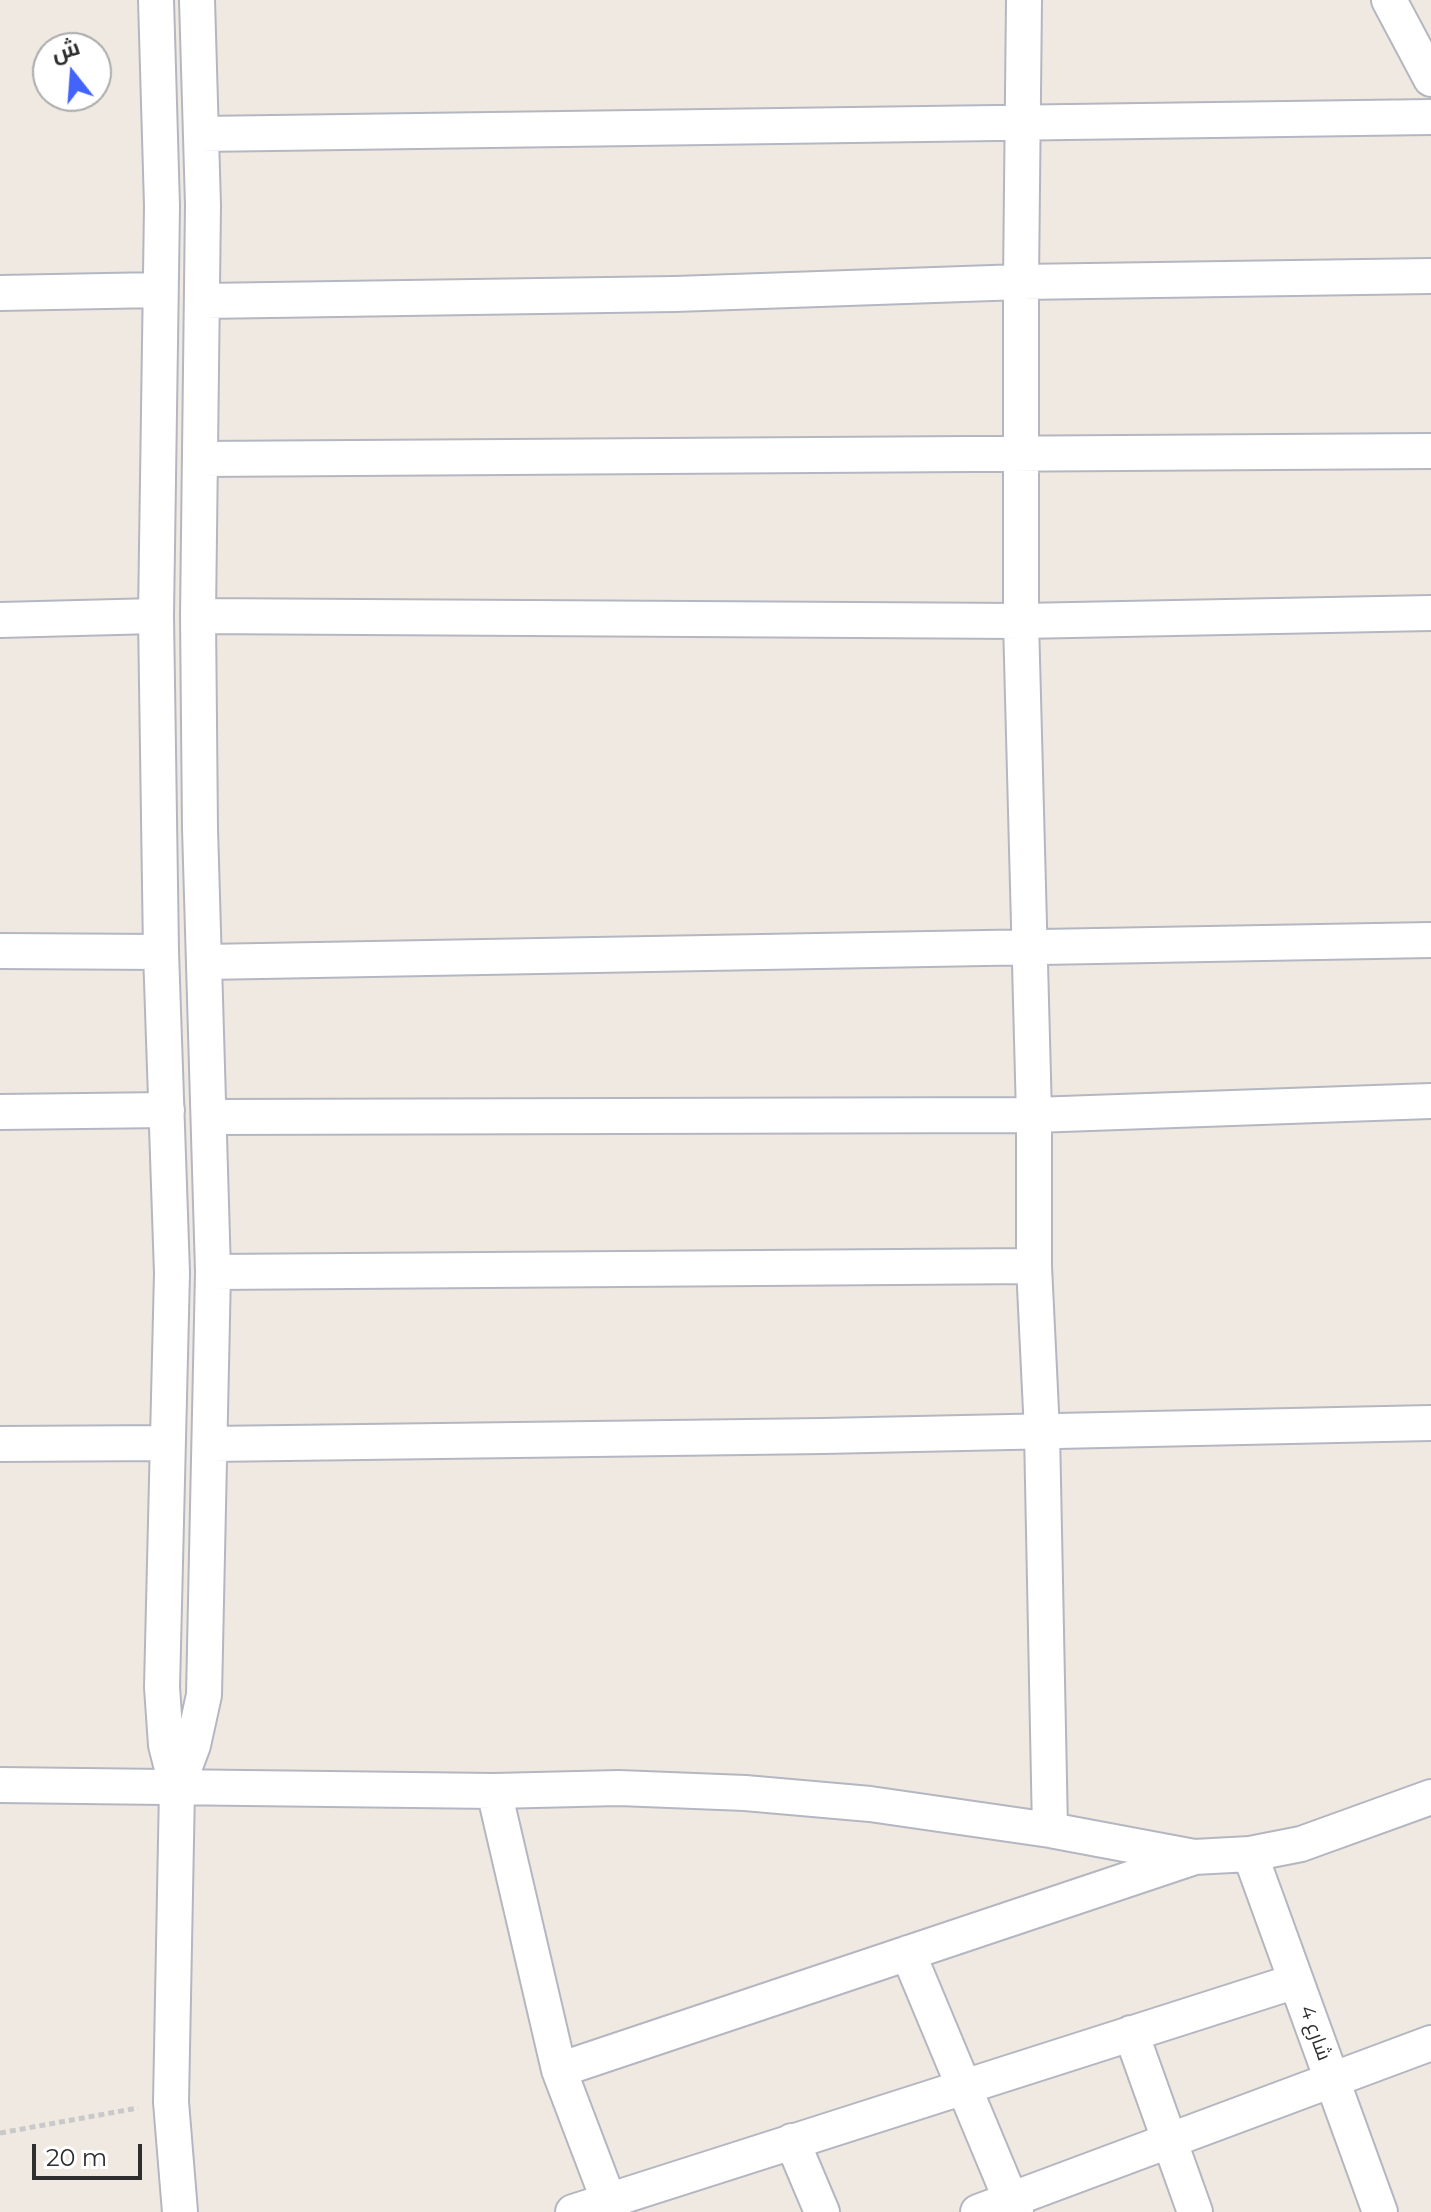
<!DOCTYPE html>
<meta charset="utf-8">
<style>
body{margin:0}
#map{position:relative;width:1431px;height:2212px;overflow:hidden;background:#efe9e1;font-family:Montserrat,Cairo,sans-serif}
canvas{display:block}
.north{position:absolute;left:32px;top:32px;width:80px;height:80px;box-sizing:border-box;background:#fff;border:2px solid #ababab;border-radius:50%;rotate:343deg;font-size:22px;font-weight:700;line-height:32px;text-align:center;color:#2e2e2e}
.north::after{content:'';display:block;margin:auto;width:28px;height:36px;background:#4264fb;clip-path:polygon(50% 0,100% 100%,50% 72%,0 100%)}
.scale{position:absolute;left:32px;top:2144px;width:110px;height:36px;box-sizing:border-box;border:4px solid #2e2e2e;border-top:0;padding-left:10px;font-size:24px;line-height:28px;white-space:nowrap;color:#2e2e2e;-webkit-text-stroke:6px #fff;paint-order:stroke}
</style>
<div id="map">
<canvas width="1431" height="2212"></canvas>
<div class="north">ش</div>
<div class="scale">20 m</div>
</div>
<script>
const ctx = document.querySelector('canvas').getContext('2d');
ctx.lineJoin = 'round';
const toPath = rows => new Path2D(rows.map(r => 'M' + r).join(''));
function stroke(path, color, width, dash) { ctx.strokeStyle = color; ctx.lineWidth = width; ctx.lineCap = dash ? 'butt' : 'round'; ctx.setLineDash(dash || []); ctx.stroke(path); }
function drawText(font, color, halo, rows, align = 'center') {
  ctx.font = font + ' Montserrat,Cairo,sans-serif'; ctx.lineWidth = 8; ctx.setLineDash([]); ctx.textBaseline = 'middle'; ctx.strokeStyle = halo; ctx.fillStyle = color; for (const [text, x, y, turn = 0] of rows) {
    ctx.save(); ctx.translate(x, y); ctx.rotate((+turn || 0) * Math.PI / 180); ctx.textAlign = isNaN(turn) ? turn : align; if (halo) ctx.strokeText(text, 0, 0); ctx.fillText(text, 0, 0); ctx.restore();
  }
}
const minor = toPath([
 [156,0,162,206,156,616,161,952,172,1273,162,1687,166,1745,177,1788,171,2102,180,2212],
 [1024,0,1021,282,1021,621,1034,1115,1034,1266,1042,1432,1050,1830],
 [1389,0,1431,79],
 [201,134,1431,117],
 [0,293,159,290],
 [203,301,675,294,1021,282,1431,276],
 [200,459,1431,451],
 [198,616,1021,621,1431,613],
 [0,620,156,616],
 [0,951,161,952],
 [205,962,1431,940],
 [0,1112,167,1110],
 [210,1117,1034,1115,1431,1101],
 [213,1272,1034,1266],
 [0,1444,167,1443],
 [210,1444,823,1436,1431,1423],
 [0,1785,494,1791,619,1788,745,1793,870,1804,1050,1830,1194,1857,1250,1854,1301,1844,1431,1797],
 [177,1788,193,1745,204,1695,213,1272,200,828,198,616,203,205,197,0],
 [494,1791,559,2070,613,2212],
 [1250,1854,1380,2212],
 [908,1953,1016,2212],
 [1131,2033,1195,2212],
 [559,2070,1192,1858],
 [792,2141,822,2212],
 [573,2212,1296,1981],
 [978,2212,1431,2043]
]);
stroke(minor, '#b4b7c1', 38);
stroke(toPath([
 [0,2133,138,2108]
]), '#c9c9c9', 5, [6, 4]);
stroke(minor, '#fff', 34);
drawText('20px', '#2e2e2e', '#fff', [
 ["شارع 4",1315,2033,70]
]);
</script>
